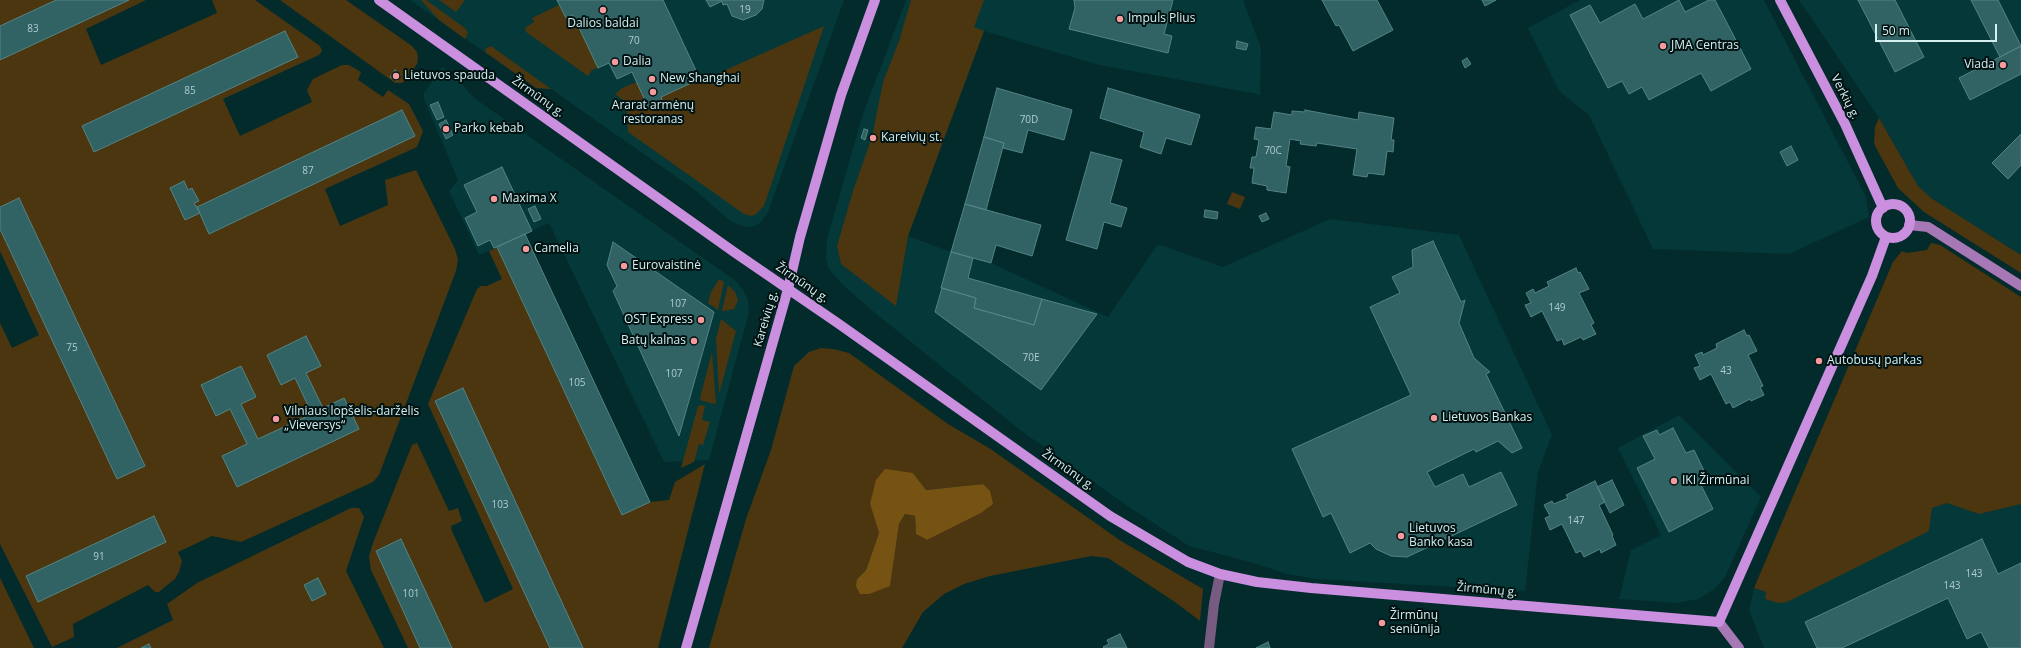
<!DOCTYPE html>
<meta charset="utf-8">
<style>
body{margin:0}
#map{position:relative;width:2021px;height:648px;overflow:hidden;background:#032b2c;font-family:"Open Sans",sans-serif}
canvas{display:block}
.scale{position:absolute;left:1875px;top:24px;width:122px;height:18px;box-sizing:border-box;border:2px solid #d6eff0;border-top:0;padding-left:5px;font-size:12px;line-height:14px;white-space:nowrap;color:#d6eff0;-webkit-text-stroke:3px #011212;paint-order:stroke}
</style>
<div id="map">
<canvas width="2021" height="648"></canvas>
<div class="scale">50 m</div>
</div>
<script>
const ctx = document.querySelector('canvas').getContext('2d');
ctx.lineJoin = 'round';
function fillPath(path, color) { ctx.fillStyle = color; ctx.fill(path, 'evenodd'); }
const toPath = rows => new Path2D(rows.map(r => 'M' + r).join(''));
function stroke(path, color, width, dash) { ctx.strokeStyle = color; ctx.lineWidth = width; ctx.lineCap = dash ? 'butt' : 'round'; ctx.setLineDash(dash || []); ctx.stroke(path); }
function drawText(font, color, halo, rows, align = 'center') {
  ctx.font = font + ' "Open Sans",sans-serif'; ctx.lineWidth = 4; ctx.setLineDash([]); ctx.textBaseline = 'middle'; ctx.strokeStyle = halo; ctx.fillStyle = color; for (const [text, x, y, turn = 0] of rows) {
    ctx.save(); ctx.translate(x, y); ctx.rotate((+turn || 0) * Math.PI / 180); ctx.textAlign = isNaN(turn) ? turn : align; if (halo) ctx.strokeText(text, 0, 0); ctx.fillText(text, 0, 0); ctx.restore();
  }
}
fillPath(toPath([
 [410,0,844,0,768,212,762,221,756,226,745,227,730,221,695,190,551,89,536,88],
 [906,0,1243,0,1261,48,1260,96,1257,94,1099,65,984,31,908,236,951,252,991,263,1108,317,1158,244,1223,267,1330,219,1459,235,1552,435,1538,472,1525,591,1317,579,1287,574,1250,562,1189,546,1132,509,1020,430,869,308,840,282,829,269,826,259,827,239,863,114],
 [1580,0,1764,0,1866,197,1869,217,1789,254,1653,249,1589,115,1559,91,1528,28],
 [1799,0,2021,0,2021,255,1931,198,1918,186,1879,118],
 [442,67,457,78,470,94,484,105,736,281,743,290,748,300,749,312,709,460,664,462,549,223,479,255,449,191,458,180,424,99,424,93],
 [1679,415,1761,497,1725,577,1716,588,1699,599,1675,603,1619,599,1631,550,1661,535,1618,448],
 [1947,502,1979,514,2021,504,2021,648,1764,648,1749,610,1754,588,1766,592,1765,599,1787,602,1929,531,1932,508]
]), '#043839');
fillPath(toPath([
 [0,0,146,0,86,29,101,65,217,13,212,0,255,0,320,46,322,51,319,55,223,99,240,136,312,102,307,90,313,79,342,65,349,65,361,72,358,80,383,97,388,90,409,104,423,131,417,147,325,189,340,226,388,205,385,180,416,170,455,249,458,260,456,271,379,475,373,482,241,542,212,536,178,552,182,561,179,572,175,579,166,586,159,592,155,592,148,585,73,624,74,637,52,647,0,544,0,323,12,348,39,335,0,251],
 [280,0,346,0,412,46,417,52,418,58,417,64,406,80,402,83,395,83],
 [421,0,426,0,465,28,468,33,465,39,439,20],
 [439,0,465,0,456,12],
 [911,0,984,0,974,27,984,31,908,236,896,306,841,264,837,246,853,191,872,137,883,82,899,41],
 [559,5,566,18,573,15,598,68,592,70,588,76,526,32,525,28,534,22,532,18],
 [824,26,764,206,756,214,751,216,744,214,628,132,627,108,623,100,615,94,622,88,637,82,648,107,662,100,661,97,700,79,712,76],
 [491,46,551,89,536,88,485,52,486,48],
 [1879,118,1918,186,1931,198,2021,255,2021,273,1924,212,1898,188,1874,144,1875,127],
 [1232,192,1245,197,1240,209,1227,204],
 [1931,243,1940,245,2021,297,2021,504,1979,514,1947,503,1932,508,1929,531,1787,602,1778,603,1765,599,1766,592,1754,588,1893,262,1902,251,1907,253,1927,250],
 [497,247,622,515,650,502,669,500,675,482,705,464,658,648,408,648,371,570,369,556,373,543,412,445,417,443,449,511,458,508,462,521,451,526,452,531,485,603,513,589,428,404,477,289,481,286,487,286,502,279,489,251],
 [719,279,724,282,718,310,708,303,711,292],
 [728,285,735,292,738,300,734,309,724,311,722,311],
 [721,319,736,331,719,394,716,339],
 [821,348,833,349,849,353,948,424,989,448,1121,541,1203,589,1200,621,1175,602,1108,558,1091,556,990,576,964,584,944,594,923,612,902,648,709,648,746,519,771,450,794,366,809,352],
 [913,473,926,490,983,484,992,504,981,513,927,540,916,534,915,516,905,514,899,524,890,585,857,579,866,570,879,533,870,504],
 [712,352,716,404,702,401,700,398],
 [701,405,705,406,702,420,710,422,703,445,699,444,694,462,681,468,698,406],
 [351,508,359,508,364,517,346,571,384,648,117,648,173,620,167,604,197,583],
 [0,578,34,648,0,648]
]), '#4c360f');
fillPath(toPath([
 [885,469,913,473,926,490,983,484,990,491,993,504,981,513,927,540,916,534,915,516,905,514,899,524,890,586,869,594,860,594,856,586,857,579,866,570,879,533,870,504,876,480]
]), '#775313');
const building = toPath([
 [56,0,129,0,0,60,0,26,56,0],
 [557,0,663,0,700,79,661,97,662,100,648,107,632,72,617,79,609,63,598,68,573,15,566,18,557,0],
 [706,0,764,0,762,9,756,15,743,20,732,16,727,4,723,5,722,1,710,7,706,0],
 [1074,0,1173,0,1164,34,1172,36,1168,53,1069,29,1075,8,1074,0],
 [1322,0,1377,0,1393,30,1353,51,1339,25,1336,26,1322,0],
 [1482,0,1496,0,1485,6,1482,0],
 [1679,0,1685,12,1709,0,1715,0,1751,69,1711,91,1701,73,1649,100,1642,87,1629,94,1622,81,1608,88,1570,15,1590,5,1600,23,1635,4,1643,19,1679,0],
 [1858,0,1895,0,1924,57,1895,72,1858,0],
 [1971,0,1998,0,2021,46,2000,57,1971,0],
 [285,31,298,57,94,152,82,126,285,31],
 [1237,41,1248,44,1246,50,1236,48,1237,41],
 [2021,46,2021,74,1970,100,1959,78,2021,46],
 [1467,58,1471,64,1465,68,1462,61,1467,58],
 [395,70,401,75,397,81,390,77,395,70],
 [997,88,1072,110,1064,140,1028,130,1022,153,1003,148,1004,143,984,137,997,88],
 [1108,88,1200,115,1191,145,1166,138,1161,154,1140,147,1144,132,1100,118,1108,88],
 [438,102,444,117,437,120,430,105,438,102],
 [402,110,415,136,209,234,197,207,402,110],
 [1305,110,1358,120,1359,112,1394,118,1391,140,1394,140,1393,152,1387,151,1384,175,1368,173,1367,177,1353,175,1357,149,1317,143,1316,146,1300,144,1301,141,1290,139,1286,166,1290,167,1286,193,1267,190,1267,186,1252,183,1254,168,1250,168,1252,157,1256,157,1259,140,1254,139,1256,127,1271,129,1274,112,1292,115,1292,111,1305,112,1305,110],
 [446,120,453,135,446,139,439,124,446,120],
 [864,129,868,130,865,140,861,138,864,129],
 [2021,134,2021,165,2008,179,1992,163,2021,134],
 [984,137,1004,143,986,210,965,204,984,137],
 [1791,146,1798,160,1787,166,1780,152,1791,146],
 [1091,152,1122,160,1110,203,1127,208,1121,227,1104,222,1097,249,1066,240,1091,152],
 [502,167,532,231,494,248,490,240,478,246,465,218,477,212,464,185,502,167],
 [184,181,188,190,192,188,199,201,194,203,200,213,185,220,170,188,184,181],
 [19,198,145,466,117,479,0,229,0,207,19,198],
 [965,204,1041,225,1032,256,996,245,991,263,951,252,965,204],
 [535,206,541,219,534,222,528,209,535,206],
 [1205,210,1218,212,1217,219,1204,217,1205,210],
 [1266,213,1269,219,1262,222,1259,216,1266,213],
 [525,234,650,502,622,515,497,247,525,234],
 [1433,241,1461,302,1465,300,1459,323,1474,358,1490,372,1486,374,1522,448,1512,453,1498,441,1476,452,1474,449,1427,472,1435,487,1463,474,1469,487,1501,472,1517,505,1407,557,1391,556,1376,549,1370,543,1350,553,1331,513,1323,517,1292,449,1411,395,1370,307,1400,293,1392,277,1413,267,1412,250,1433,241],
 [613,242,714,312,679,436,613,291,617,286,607,265,613,242],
 [951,252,973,258,968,278,1042,299,1034,325,974,308,976,298,941,288,951,252],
 [1576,268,1578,273,1580,272,1589,289,1579,293,1594,323,1591,325,1596,334,1583,340,1581,337,1564,345,1562,339,1557,341,1542,311,1531,317,1525,305,1531,303,1526,293,1533,289,1535,293,1549,286,1547,282,1576,268],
 [942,288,976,298,974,308,1034,325,1042,299,1097,314,1041,390,935,312,942,288],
 [1744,330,1747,336,1749,335,1757,351,1748,355,1763,386,1760,387,1764,395,1751,401,1750,399,1733,408,1730,402,1726,404,1711,374,1700,380,1694,368,1700,366,1695,355,1702,352,1703,355,1717,348,1716,344,1744,330],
 [306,336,321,366,306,373,323,408,344,398,359,429,237,487,222,456,247,444,230,409,216,416,201,385,241,366,256,397,241,404,258,439,312,414,295,378,281,385,267,355,306,336],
 [463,388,583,648,550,648,447,426,435,401,463,388],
 [1673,428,1686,453,1694,450,1708,479,1700,483,1713,509,1669,532,1637,468,1655,459,1643,436,1657,430,1659,435,1673,428],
 [1612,480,1624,505,1610,513,1597,487,1612,480],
 [1595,481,1605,502,1599,505,1613,535,1612,536,1616,545,1601,553,1600,549,1584,557,1581,551,1576,553,1562,524,1550,530,1545,518,1550,516,1544,505,1552,501,1554,504,1568,498,1566,495,1595,481],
 [154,516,166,542,38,602,26,576,154,516],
 [401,539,452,648,420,648,376,551,401,539],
 [1982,539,1998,574,2021,563,2021,648,1989,648,1981,632,1967,639,1948,598,1842,648,1817,648,1805,622,1982,539],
 [318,578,326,594,312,601,304,585,318,578],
 [1120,634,1127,648,1104,648,1103,647,1109,644,1107,640,1120,634],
 [1268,642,1270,648,1256,648,1268,642],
 [149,644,151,648,141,648,149,644]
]);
fillPath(building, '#316364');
stroke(building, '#538485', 1);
stroke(toPath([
 [1209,648,1214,604,1220,574]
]), '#775b81', 10);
stroke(toPath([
 [1909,225,1928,227,2021,286],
 [1719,622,1739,648]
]), '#a679b6', 10);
stroke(toPath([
 [379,0,734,252,839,324,1110,516,1188,562,1220,574,1257,582,1311,588,1719,622,1872,276,1886,237],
 [1780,0,1845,124,1883,208],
 '1876 221a17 17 0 1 1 34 0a17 17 0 1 1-34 0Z',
 [686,648,788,289,800,237,841,95,875,0]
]), '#ca8fde', 10);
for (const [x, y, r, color] of [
 [603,10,4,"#f59b9e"],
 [1120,19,4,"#f59b9e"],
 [1663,46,4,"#f59b9e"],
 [615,62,4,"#f59b9e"],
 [2003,65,4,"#f59b9e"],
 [396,76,4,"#f59b9e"],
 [652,79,4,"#f59b9e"],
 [653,92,4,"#f59b9e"],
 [446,129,4,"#f59b9e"],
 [873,138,4,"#f59b9e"],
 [494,199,4,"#f59b9e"],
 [526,249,4,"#f59b9e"],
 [624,266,4,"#f59b9e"],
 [701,320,4,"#f59b9e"],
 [694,341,4,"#f59b9e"],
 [1819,361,4,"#f59b9e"],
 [1434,418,4,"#f59b9e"],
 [276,419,4,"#f59b9e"],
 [1674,481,4,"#f59b9e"],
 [1401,536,4,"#f59b9e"],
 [1382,623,4,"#f59b9e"]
]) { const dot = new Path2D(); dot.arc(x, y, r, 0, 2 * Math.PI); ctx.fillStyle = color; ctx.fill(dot); stroke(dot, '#011212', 1.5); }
drawText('10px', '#adcccd', null, [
 ["19",745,10],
 ["83",33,29],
 ["70",634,41],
 ["85",190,91],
 ["70D",1029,120],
 ["70C",1273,151],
 ["87",308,171],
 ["107",678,304],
 ["149",1557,308],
 ["75",72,348],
 ["70E",1031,358],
 ["43",1726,371],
 ["107",674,374],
 ["105",577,383],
 ["103",500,505],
 ["147",1576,521],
 ["91",99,557],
 ["143",1974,574],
 ["143",1952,586],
 ["101",411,594]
]);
drawText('12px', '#d6eff0', '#011212', [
 ["Impuls Plius",1128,19],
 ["Dalios baldai",603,24,"center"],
 ["JMA Centras",1671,46],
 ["Dalia",623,62],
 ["Viada",1995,65,"right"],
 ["Lietuvos spauda",404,76],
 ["New Shanghai",660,79],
 ["Ararat armėnų",653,106,"center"],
 ["restoranas",653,120,"center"],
 ["Parko kebab",454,129],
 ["Kareivių st.",881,138],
 ["Maxima X",502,199],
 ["Camelia",534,249],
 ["Eurovaistinė",632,266],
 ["OST Express",693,320,"right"],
 ["Batų kalnas",686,341,"right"],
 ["Autobusų parkas",1827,361],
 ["Vilniaus lopšelis-darželis",284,412],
 ["„Vieversys“",284,426],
 ["Lietuvos Bankas",1442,418],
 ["IKI Žirmūnai",1682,481],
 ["Lietuvos",1409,529],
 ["Banko kasa",1409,543],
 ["Žirmūnų",1390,616],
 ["seniūnija",1390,630]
], 'left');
drawText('12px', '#d6eff0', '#011212', [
 ["Žirmūnų g.",538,97,35],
 ["Verkių g.",1845,97,63],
 ["Žirmūnų g.",802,283,34],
 ["Kareivių g.",766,319,-74],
 ["Žirmūnų g.",1068,470,35],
 ["Žirmūnų g.",1487,590,5]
]);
</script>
